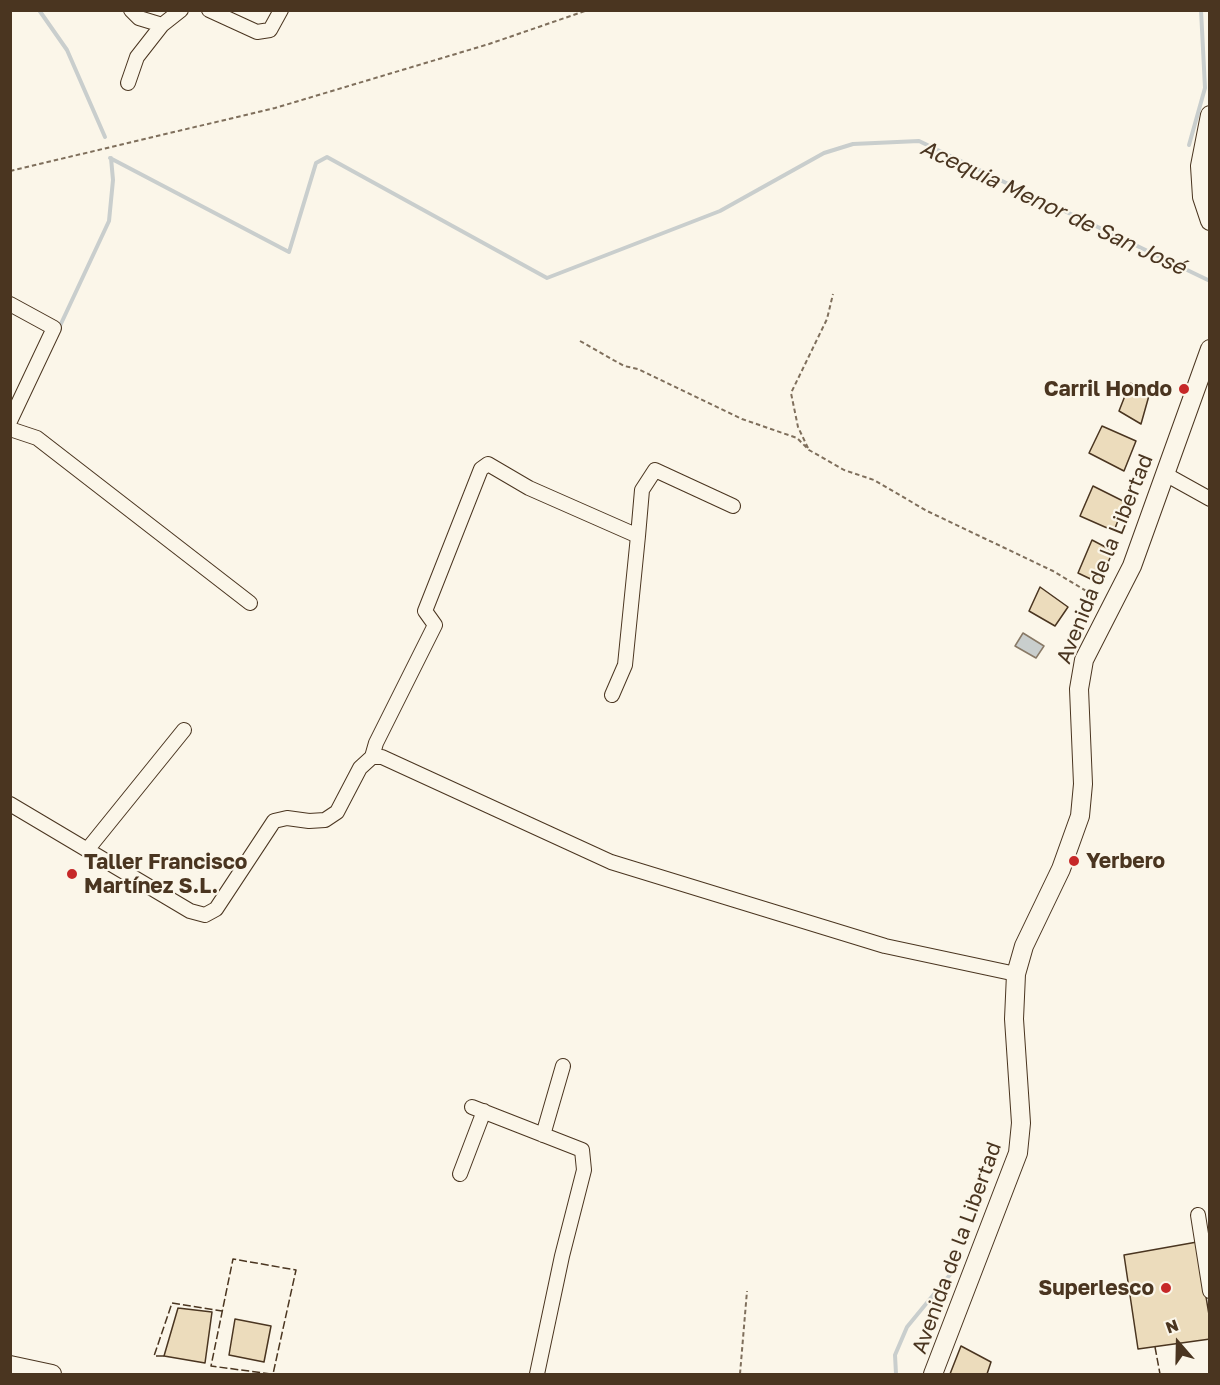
<!DOCTYPE html>
<meta charset="utf-8">
<style>
body{margin:0}
#map{position:relative;width:1220px;height:1385px;overflow:hidden;background:#fbf6e9;font-family:"Golos Text",sans-serif}
canvas{display:block}
.frame{position:absolute;inset:0;border:12px solid #4a3520;pointer-events:none}
.north{position:absolute;left:1148px;top:1313px;width:60px;height:60px;-webkit-text-stroke:4px #fbf6e9;paint-order:stroke;rotate:340deg;font-size:16px;font-weight:700;line-height:24px;text-align:center;color:#4a3520}
.north::after{content:'';display:block;margin:auto;width:21px;height:27px;background:#4a3520;clip-path:polygon(50% 0,100% 100%,50% 72%,0 100%)}
</style>
<div id="map">
<canvas width="1220" height="1385"></canvas>
<div class="frame"></div>
<div class="north">N</div>
</div>
<script>
const ctx = document.querySelector('canvas').getContext('2d');
ctx.lineJoin = 'round';
function fillPath(path, color) { ctx.fillStyle = color; ctx.fill(path, 'evenodd'); }
const toPath = rows => new Path2D(rows.map(r => 'M' + r).join(''));
function stroke(path, color, width, dash) { ctx.strokeStyle = color; ctx.lineWidth = width; ctx.lineCap = dash ? 'butt' : 'round'; ctx.setLineDash(dash || []); ctx.stroke(path); }
function drawText(font, color, halo, rows, align = 'center') {
  ctx.font = font + ' "Golos Text",sans-serif'; ctx.lineWidth = 4.5; ctx.setLineDash([]); ctx.textBaseline = 'middle'; ctx.strokeStyle = halo; ctx.fillStyle = color; for (const [text, x, y, turn = 0] of rows) {
    ctx.save(); ctx.translate(x, y); ctx.rotate((+turn || 0) * Math.PI / 180); ctx.textAlign = isNaN(turn) ? turn : align; if (halo) ctx.strokeText(text, 0, 0); ctx.fillText(text, 0, 0); ctx.restore();
  }
}
const water = toPath([
 [1023,633,1044,646,1036,658,1015,646,1023,633]
]);
fillPath(water, '#c9cecd');
stroke(water, '#887966', 1.5);
stroke(toPath([
 [39,10,67,50,105,137],
 [1189,145,1205,88,1201,10],
 [110,158,289,252,316,163,327,157,547,278,720,211,824,153,853,144,919,141,1210,281],
 [59,328,109,221,113,180,111,158],
 [896,1374,895,1355,907,1327,953,1271]
]), '#c9cecd', 4);
const building = toPath([
 [1130,383,1150,392,1141,424,1119,411,1130,383],
 [1102,426,1136,441,1124,471,1089,453,1102,426],
 [1093,486,1125,502,1114,531,1080,516,1093,486],
 [1092,540,1113,551,1099,583,1078,573,1092,540],
 [1040,587,1068,607,1055,626,1029,611,1040,587],
 [1197,1242,1210,1321,1210,1339,1138,1349,1124,1255,1197,1242],
 [178,1308,212,1312,205,1363,164,1356,178,1308],
 [235,1319,271,1326,264,1362,229,1355,235,1319],
 [961,1346,991,1362,987,1374,950,1374,961,1346]
]);
fillPath(building, '#ecdcbc');
stroke(building, '#4a3520', 1.5);
const minor = toPath([
 [131,10,139,18,162,25,181,10],
 [209,10,257,32,270,30,281,10],
 [128,83,137,57,162,25],
 [10,304,54,328,10,421],
 [10,429,37,438,250,603],
 [1165,474,1210,499],
 [638,536,642,490,655,470,733,506],
 [372,757,376,743,435,625,425,611,481,469,488,464,529,488,638,536,625,665,612,695],
 [10,804,190,911,205,915,216,909,274,821,287,818,309,821,325,820,337,812,360,768,372,757,382,757,611,862,885,946,1016,974],
 [87,850,184,730],
 [472,1107,582,1150,584,1170,562,1256,537,1374],
 [543,1135,563,1066],
 [460,1174,484,1111],
 [1198,1215,1210,1291]
]);
const major = toPath([
 [1210,115,1200,166,1202,197,1210,221],
 [10,1365,52,1374],
 [933,1374,1018,1153,1021,1123,1014,1019,1016,974,1024,946,1061,869,1080,816,1083,784,1079,689,1084,660,1132,566,1210,349]
]);
stroke(minor, '#4a3520', 16);
stroke(major, '#4a3520', 20);
stroke(toPath([
 [10,171,275,108,489,44,588,10],
 [580,341,624,366,638,369,742,419,797,438,809,450,844,470,874,480,927,511,1053,571,1098,598],
 [808,448,798,427,791,393,827,319,833,294],
 [740,1374,747,1291]
]), '#7f6f5c', 2, [4.5, 3]);
stroke(minor, '#fbf6e9', 14);
stroke(major, '#fbf6e9', 18);
stroke(toPath([
 [1155,1347,1160,1374],
 [164,1356,154,1356,172,1303,222,1311],
 [271,1374,211,1366,233,1259,296,1270,273,1374]
]), '#4a3520', 1.5, [8, 3]);
for (const [x, y, r, color] of [
 [1184,389,6,"#c62828"],
 [1074,861,6,"#c62828"],
 [72,874,6,"#c62828"],
 [1166,1288,6,"#c62828"]
]) { const dot = new Path2D(); dot.arc(x, y, r, 0, 2 * Math.PI); ctx.fillStyle = color; ctx.fill(dot); stroke(dot, '#fbf6e9', 2); }
drawText('bold 21px', '#4a3520', '#fbf6e9', [
 ["Carril Hondo",1172,389],
 ["Yerbero",1086,861,"left"],
 ["Taller Francisco",84,862,"left"],
 ["Martínez S.L.",84,886,"left"],
 ["Superlesco",1154,1288]
], 'right');
drawText('21px', '#4a3520', '#fbf6e9', [
 ["Avenida de la Libertad",1105,559,-68],
 ["Avenida de la Libertad",957,1248,-70]
]);
drawText('italic 22px', '#4a3520', '#fbf6e9', [
 ["Acequia Menor de San José",1053,208,25]
]);
</script>
